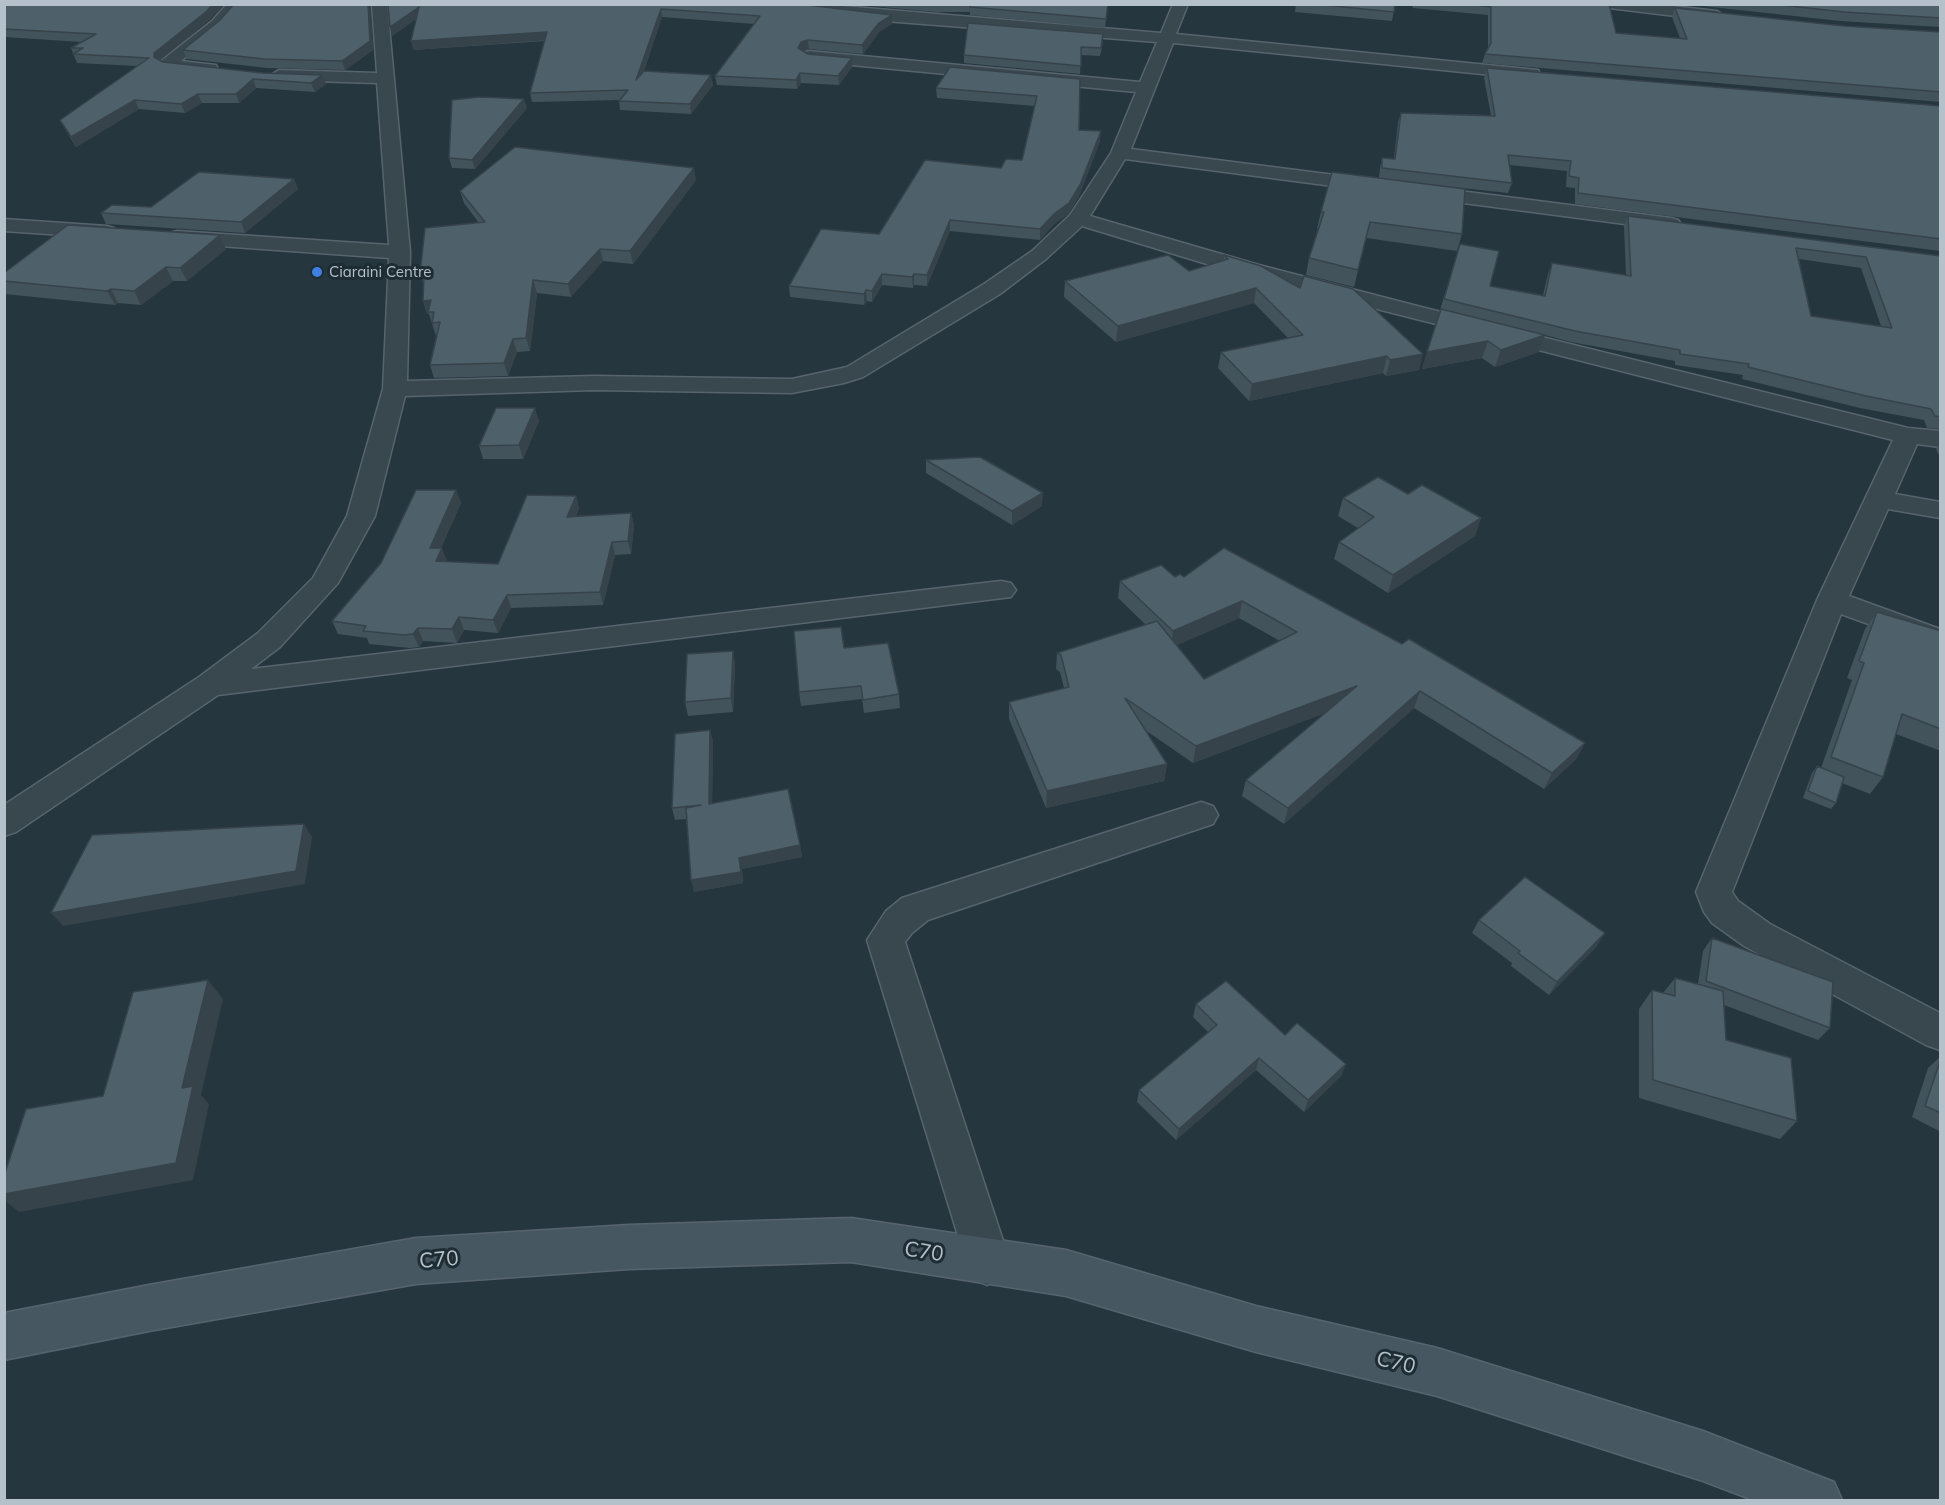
<!DOCTYPE html>
<style>
body{margin:0}
#map{position:relative;width:1945px;height:1505px;overflow:hidden;background:#25363f;font-family:Mulish,sans-serif}
canvas{display:block}
.frame{position:absolute;inset:0;border:6px solid #b5c1ca;pointer-events:none}
</style>
<div id="map">
<canvas width="1945" height="1505"></canvas>
<div class="frame"></div>
</div>
<script>
const ctx = document.querySelector('canvas').getContext('2d');
ctx.lineJoin = 'round';
const toPath = rows => new Path2D(rows.map(r => 'M' + r).join(''));
function stroke(path, color, width, dash) { ctx.strokeStyle = color; ctx.lineWidth = width; ctx.lineCap = dash ? 'butt' : 'round'; ctx.setLineDash(dash || []); ctx.stroke(path); }
function fillPath(path, color) { ctx.fillStyle = color; ctx.fill(path, 'evenodd'); }
function drawText(font, color, halo, rows, align = 'center') {
  ctx.font = font + ' Mulish,sans-serif'; ctx.lineWidth = 6; ctx.setLineDash([]); ctx.textBaseline = 'middle'; ctx.strokeStyle = halo; ctx.fillStyle = color; for (const [text, x, y, turn = 0] of rows) {
    ctx.save(); ctx.translate(x, y); ctx.rotate((+turn || 0) * Math.PI / 180); ctx.textAlign = isNaN(turn) ? turn : align; if (halo) ctx.strokeText(text, 0, 0); ctx.fillText(text, 0, 0); ctx.restore();
  }
}
const minor = toPath([
 [227,4,243,4,222,27,181,61,216,65,218,69,216,73,210,74,161,67,159,64,161,61,212,21,227,4],
 [372,4,387,4,410,252,407,381,594,376,792,379,847,367,984,284,1032,251,1070,215,1111,153,1136,92,809,61,801,56,803,53,809,51,1140,82,1157,42,859,19,778,8,771,4,819,4,1161,33,1173,4,1188,4,1176,34,1538,70,1540,74,1532,79,1173,43,1131,149,1671,218,1678,220,1681,224,1678,228,1671,230,1125,159,1090,216,1259,265,1421,307,1908,428,1940,431,1940,447,1917,444,1895,494,1940,502,1940,518,1888,509,1849,596,1940,629,1940,650,1841,614,1732,892,1738,901,1770,924,1940,1013,1940,1050,1926,1045,1744,946,1712,923,1704,912,1696,892,1817,600,1893,440,1243,275,1082,226,1046,259,1000,294,863,377,844,383,792,393,594,390,405,396,375,516,338,583,280,647,251,669,1001,581,1011,583,1016,590,1011,597,218,695,16,832,4,836,4,805,199,677,258,633,313,578,347,516,383,389,389,258,177,243,170,241,167,237,170,233,177,231,389,245,377,83,279,80,271,75,279,70,377,73,372,4],
 [1602,4,1654,4,1717,11,1725,16,1717,21,1609,8,1602,4],
 [4,219,107,226,114,228,117,232,114,236,107,238,4,231,4,219],
 [1201,802,1213,806,1218,815,1213,824,928,920,912,933,905,942,1010,1262,1003,1278,987,1285,971,1278,867,940,886,911,902,898,1201,802]
]);
const secondary = toPath([
 [851,1218,1066,1250,1256,1306,1437,1348,1703,1431,1834,1482,1842,1500,1753,1500,1703,1481,1437,1396,1256,1352,1066,1296,851,1262,629,1269,416,1284,149,1331,4,1360,4,1313,149,1285,416,1238,629,1225,851,1218]
]);
stroke(minor, '#57646d', 3);
stroke(secondary, '#57646d', 3);
fillPath(minor, '#39474f');
fillPath(secondary, '#475762');
fillPath(toPath([
 [4,4,224,4,210,19,160,60,163,62,263,73,322,75,326,84,315,92,256,88,239,103,202,103,185,113,139,109,76,147,65,129,60,120,137,66,77,63,71,48,82,42,4,37],
 [234,4,370,4,373,50,345,70,267,68,187,59,183,50,220,20],
 [388,4,799,4,892,15,892,24,879,32,863,54,809,49,803,51,808,54,852,58,852,67,839,85,801,83,797,89,717,85,715,76,754,24,662,17,644,71,713,85,691,114,620,110,619,101,620,100,532,102,530,93,545,41,413,50,416,19,392,36,390,27],
 [849,4,1108,4,1105,28,970,15,970,12,936,12],
 [1296,4,1395,4,1392,21,1295,12],
 [1412,4,1609,4,1616,33,1680,38,1672,17,1675,8,1844,26,1941,32,1941,102,1482,63,1485,54,1488,47,1488,15,1413,8],
 [1684,4,1941,4,1941,29,1940,27,1840,21],
 [1103,42,1100,56,1081,55,1080,74,964,63,964,55],
 [1487,68,1941,106,1941,252,1940,251,1575,204,1575,188,1566,187,1567,171,1510,165,1512,183,1508,193,1434,185,1462,234,1457,251,1366,238,1354,287,1306,275,1309,258,1318,229,1317,228,1321,212,1379,178,1380,168,1382,158,1394,159,1398,122,1401,113,1491,115,1484,78],
 [1080,79,1079,130,1100,141,1079,196,1068,214,1054,224,1040,240,950,231,927,286,914,285,913,288,882,285,872,302,867,301,864,305,790,297,789,286,879,234,1001,168,1022,160,1035,106,937,98,936,88],
 [527,108,475,169,452,168,449,158],
 [294,179,298,189,245,233,106,224,101,213,151,207],
 [696,180,633,264,603,261,571,297,537,293,530,351,517,352,508,376,434,378,430,365,436,336,429,314,427,314,423,301,479,223,464,203,460,191],
 [1628,216,1941,256,1941,429,1927,428,1924,420,1860,408,1742,379,1743,375,1675,365,1675,361,1571,342,1545,335,1539,352,1495,367,1482,358,1422,369,1460,244,1490,286,1543,295,1548,274,1552,263,1626,276,1624,226],
 [1799,259,1861,268,1881,326,1811,316],
 [220,235,226,249,187,281,173,281,141,305,118,303,115,305,4,294,4,273],
 [1224,255,1419,370,1386,376,1383,373,1249,401,1218,368,1221,352,1288,338,1254,303,1116,342,1064,297,1065,281,1189,271,1224,260],
 [539,421,523,459,483,459,479,446],
 [1941,442,1941,460,1936,449],
 [926,460,1042,506,1012,525,926,473],
 [456,490,461,503,441,548,446,562,498,564,576,496,579,508,576,516,631,513,634,526,631,554,615,555,603,605,511,608,498,633,464,630,457,643,423,641,419,647,410,648,369,644,367,638,338,634,332,621],
 [1408,494,1481,518,1475,536,1388,593,1334,559,1339,542,1358,528,1338,516,1343,498],
 [1175,577,1184,577,1585,743,1576,759,1544,789,1414,708,1284,824,1242,796,1246,780,1325,713,1193,763,1145,730,1167,764,1164,781,1046,808,1009,719,1009,702,1064,688,1060,672,1056,669,1057,653,1146,625,1118,598,1120,581],
 [1239,618,1280,641,1204,679,1177,645],
 [1877,612,1941,631,1941,751,1896,734,1883,777,1870,794,1842,783,1836,803,1831,809,1803,798,1812,773,1817,766,1821,768,1852,680,1847,678,1865,629],
 [844,648,899,694,900,708,864,713,862,699,801,706,799,692],
 [733,651,735,664,733,712,688,716,685,702],
 [710,730,713,742,712,803,800,845,802,857,742,869,743,883,694,892,686,819,675,820,672,808],
 [1479,920,1597,946,1549,995,1511,966,1512,963,1472,933],
 [1712,938,1830,1028,1818,1040,1724,1005,1726,1040,1797,1121,1780,1139,1639,1098,1639,1009,1652,990,1663,993,1675,978,1698,984,1703,951],
 [1196,1004,1285,1035,1346,1064,1341,1076,1304,1112,1256,1070,1176,1140,1137,1102,1139,1090,1208,1032,1193,1017],
 [1941,1056,1941,1132,1912,1117,1928,1068]
]), '#43535b');
fillPath(toPath([
 [213,4,224,4,210,19,158,62,154,57,154,53],
 [368,4,370,4,373,50,345,70,342,61],
 [419,7,421,15,392,36,390,27],
 [661,9,662,17,638,89,636,80],
 [892,15,892,24,879,32,863,54,862,45,878,24],
 [547,32,549,40,413,50,411,41],
 [808,40,809,49,802,51,798,48,801,42],
 [852,58,852,67,839,85,838,76],
 [800,73,801,83,797,89,796,80],
 [322,75,326,84,315,92,311,83],
 [711,75,713,85,691,114,690,104],
 [253,79,256,88,239,103,236,94],
 [198,94,202,103,185,113,181,104],
 [524,99,527,108,475,169,472,160],
 [135,100,139,109,76,147,71,137],
 [1101,131,1100,141,1079,196,1068,214,1054,224,1040,240,1040,229],
 [694,168,696,180,633,264,630,251],
 [294,179,298,189,245,233,241,222],
 [950,220,950,231,927,286,927,275],
 [220,235,226,249,187,281,180,268],
 [600,249,603,261,571,297,568,284],
 [166,267,173,281,141,305,134,291],
 [420,274,424,274,424,287],
 [882,274,882,285,872,302,872,291],
 [914,274,914,285,913,288,912,277],
 [533,280,537,293,530,351,526,338],
 [1256,288,1254,303,1116,342,1118,326],
 [111,289,118,303,115,305,107,291],
 [866,290,867,301,864,305,864,294],
 [431,300,434,312,428,312,429,314,427,314,423,301],
 [1545,335,1539,352,1495,367,1501,350],
 [513,339,517,352,508,376,504,363],
 [1488,341,1482,358,1422,369,1427,352],
 [1423,354,1419,370,1386,376,1390,360],
 [1387,356,1383,373,1249,401,1252,384],
 [535,408,539,421,523,459,519,445],
 [456,490,461,503,435,561,430,548],
 [1043,493,1042,506,1012,525,1012,511],
 [576,496,579,508,571,530,567,517],
 [631,513,634,526,631,554,628,541],
 [1481,518,1475,536,1388,593,1393,575],
 [612,542,615,555,603,605,600,592],
 [442,548,447,561,441,574,436,561],
 [507,595,511,608,498,633,493,620],
 [1242,601,1239,618,1171,648,1173,631],
 [459,617,464,630,457,643,452,629],
 [418,628,423,641,419,647,413,634],
 [733,651,735,664,733,712,731,698],
 [1357,686,1352,703,1193,763,1196,746],
 [1420,691,1414,708,1284,824,1288,808],
 [710,730,713,742,712,815,709,804],
 [1585,743,1576,759,1544,789,1552,773],
 [1167,764,1164,781,1046,808,1047,791],
 [304,824,312,837,305,884,63,926,51,913],
 [800,845,802,857,742,869,743,883,694,892,691,880,739,858],
 [1605,933,1597,946,1549,995,1557,982],
 [208,980,223,999,201,1095,209,1104,193,1180,19,1212,4,1200,4,1194,182,1088],
 [1259,1058,1256,1070,1176,1140,1179,1129],
 [1346,1064,1341,1076,1304,1112,1308,1100]
]), '#37434a');
const building = toPath([
 [4,4,213,4,207,11,154,53,154,57,163,62,263,73,322,75,311,83,253,79,236,94,198,94,181,104,135,100,71,137,60,120,149,58,73,54,83,48,71,48,96,34,4,29,4,4],
 [234,4,368,4,370,41,342,61,264,59,183,50,220,20,234,4],
 [388,4,799,4,892,15,878,24,862,45,808,40,801,42,798,48,808,54,852,58,838,76,800,73,796,80,715,76,760,16,661,9,636,80,644,71,711,75,690,104,619,101,628,90,530,93,547,32,411,41,419,7,390,27,388,4],
 [970,4,1108,4,1106,19,970,7,970,4],
 [1314,4,1395,4,1394,12,1314,4],
 [1468,4,1609,4,1616,33,1687,39,1675,8,1844,26,1941,32,1941,92,1485,54,1491,43,1491,7,1468,4],
 [1772,4,1941,4,1941,18,1844,12,1772,4],
 [968,23,1103,34,1101,48,1081,47,1081,66,964,55,968,23],
 [950,67,1080,79,1079,130,1101,131,1080,185,1069,203,1055,213,1040,229,950,220,927,275,914,274,912,277,882,274,872,291,866,290,864,294,789,286,821,229,879,234,925,160,1001,168,1006,159,1022,160,1037,96,936,88,950,67],
 [1487,68,1941,106,1941,239,1578,193,1579,178,1569,176,1571,161,1508,155,1512,183,1382,168,1382,158,1395,159,1401,113,1495,116,1487,68],
 [480,97,524,99,472,160,449,158,452,100,480,97],
 [515,147,694,168,630,251,600,249,568,284,533,280,526,338,513,339,504,363,430,365,440,322,432,323,434,312,428,312,431,300,423,301,424,274,420,274,425,228,485,222,460,191,515,147],
 [199,172,294,179,241,222,101,213,112,205,151,207,199,172],
 [1332,172,1465,189,1462,234,1370,222,1358,270,1309,258,1324,212,1321,212,1332,172],
 [1628,216,1941,256,1941,417,1935,416,1931,409,1866,396,1748,367,1749,364,1680,354,1680,350,1575,331,1444,299,1460,244,1499,251,1490,286,1545,296,1552,263,1631,276,1628,216],
 [1796,248,1866,257,1892,328,1811,316,1796,248],
 [68,225,220,235,180,268,166,267,134,291,111,289,107,291,4,281,4,273,68,225],
 [1168,255,1189,271,1228,259,1224,255,1261,266,1300,288,1304,276,1353,289,1423,354,1390,360,1387,356,1252,384,1221,352,1303,335,1256,288,1118,326,1065,281,1168,255],
 [1441,309,1545,335,1501,350,1488,341,1427,352,1441,309],
 [496,408,535,408,519,445,479,446,496,408],
 [980,457,1043,493,1012,511,926,460,980,457],
 [1378,477,1408,494,1422,485,1481,518,1393,575,1339,542,1374,517,1343,498,1378,477],
 [416,490,456,490,430,548,442,548,436,561,498,564,527,495,576,496,567,517,631,513,628,541,612,542,600,592,507,595,493,620,459,617,452,629,418,628,413,634,404,635,363,631,366,626,332,621,381,563,416,490],
 [1224,548,1402,644,1409,639,1585,743,1552,773,1420,691,1288,808,1246,780,1357,686,1196,746,1125,698,1167,764,1047,791,1009,702,1069,687,1061,655,1057,653,1157,621,1204,679,1297,632,1242,601,1173,631,1120,581,1161,565,1175,577,1180,574,1184,577,1224,548],
 [1877,612,1941,631,1941,729,1902,714,1883,777,1831,757,1864,663,1859,661,1877,612],
 [841,627,844,648,888,643,899,694,863,700,861,686,799,692,794,631,841,627],
 [733,651,731,698,685,702,687,654,733,651],
 [710,730,709,804,788,789,800,845,739,858,741,872,691,880,686,808,701,805,672,808,675,734,710,730],
 [1817,766,1844,777,1836,803,1808,791,1817,766],
 [304,824,296,871,51,913,92,835,304,824],
 [1525,877,1605,933,1557,982,1518,953,1520,951,1479,920,1525,877],
 [1712,938,1833,982,1830,1028,1706,981,1712,938],
 [1675,978,1723,991,1726,1040,1791,1058,1797,1121,1653,1080,1652,990,1675,996,1675,978],
 [208,980,182,1088,193,1086,176,1163,4,1194,4,1176,26,1109,103,1096,133,992,208,980],
 [1226,981,1285,1035,1297,1023,1346,1064,1308,1100,1259,1058,1179,1129,1139,1090,1217,1025,1196,1004,1226,981],
 [1941,1058,1941,1113,1925,1106,1941,1058]
]);
fillPath(building, '#4e606a');
stroke(building, '#37434a', 1.5);
for (const [x, y, r, color] of [
 [317,272,6,"#3f7fe0"]
]) { const dot = new Path2D(); dot.arc(x, y, r, 0, 2 * Math.PI); ctx.fillStyle = color; ctx.fill(dot); stroke(dot, '#1e2c34', 2); }
drawText('15px', '#b5c1ca', '#1e2c34', [
 ["Ciaraini Centre",329,272]
], 'left');
drawText('21px', '#b5c1ca', '#1e2c34', [
 ["C70",924,1252,9],
 ["C70",439,1260,-5],
 ["C70",1396,1363,13]
]);
</script>
